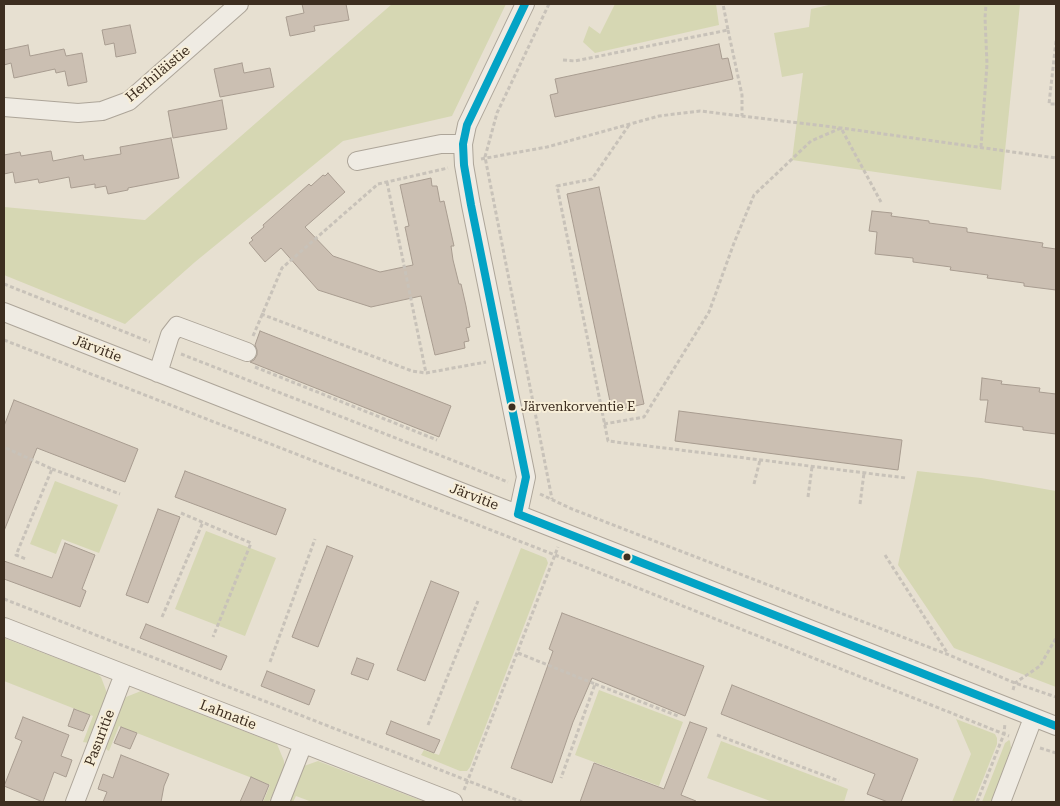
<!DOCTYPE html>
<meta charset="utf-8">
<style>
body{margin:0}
#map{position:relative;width:1060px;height:806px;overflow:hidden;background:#e7e0d1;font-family:"Roboto Serif",serif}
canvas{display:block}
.frame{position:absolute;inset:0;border:5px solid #3d2e20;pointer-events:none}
</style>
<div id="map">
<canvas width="1060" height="806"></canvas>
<div class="frame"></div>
</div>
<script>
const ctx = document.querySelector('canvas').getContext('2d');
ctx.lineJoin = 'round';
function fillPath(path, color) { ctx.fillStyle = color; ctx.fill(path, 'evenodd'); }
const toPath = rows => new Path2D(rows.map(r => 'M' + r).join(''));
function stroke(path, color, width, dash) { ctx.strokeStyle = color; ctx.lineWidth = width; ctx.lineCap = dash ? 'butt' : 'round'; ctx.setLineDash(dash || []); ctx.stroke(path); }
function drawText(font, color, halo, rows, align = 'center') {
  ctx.font = font + ' "Roboto Serif",serif'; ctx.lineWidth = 4; ctx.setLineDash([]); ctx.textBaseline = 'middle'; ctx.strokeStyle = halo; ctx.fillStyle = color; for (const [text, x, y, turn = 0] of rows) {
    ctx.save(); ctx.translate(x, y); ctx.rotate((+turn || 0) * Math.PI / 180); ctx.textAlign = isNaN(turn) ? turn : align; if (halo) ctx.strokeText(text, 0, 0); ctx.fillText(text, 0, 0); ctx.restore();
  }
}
fillPath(toPath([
 [392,4,506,4,452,116,343,141,195,262,125,324,4,275,4,207,145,220],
 [615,4,716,4,719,25,595,53,583,42,589,26,600,34],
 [833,4,1020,4,1001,190,792,160,803,73,782,77,774,33,809,27,811,9],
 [917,471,981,478,1056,491,1056,687,954,648,898,565],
 [55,481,118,505,99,553,62,539,56,554,30,544],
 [206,531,276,558,245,636,175,609],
 [521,548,546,558,548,563,470,767,467,771,460,771,421,755,424,750,439,755],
 [4,638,98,674,101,677,107,693,89,743,83,742,93,716,4,681],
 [599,690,683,722,659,786,575,755],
 [141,691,277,744,284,761,284,768,269,802,263,802,270,785,119,726,109,751,107,750,105,747,122,702,126,697],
 [956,719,995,734,997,738,997,744,974,802,952,802,971,754],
 [1009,740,1010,741,1011,748,992,802,982,802,1005,743],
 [721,741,848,789,844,802,773,802,707,778],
 [318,761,425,802,312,802,296,796,293,802,287,802,297,773,304,766]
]), '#d6d7b3');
const building = toPath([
 [302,4,346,4,349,20,314,26,315,31,290,36,286,17,304,13,302,4],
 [130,25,136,53,116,57,114,43,105,45,102,30,130,25],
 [719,44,722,59,728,58,733,79,555,117,550,95,558,93,555,79,719,44],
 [28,45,30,56,64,49,66,56,82,53,87,82,68,86,65,71,56,73,55,69,14,78,11,63,4,65,4,50,28,45],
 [242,63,244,73,270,68,274,87,220,97,214,69,242,63],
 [222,100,227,129,173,138,168,111,222,100],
 [171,138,179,178,128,188,128,190,108,194,106,186,95,188,95,184,71,188,69,177,39,183,38,179,15,183,13,172,4,174,4,155,20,152,21,156,51,151,53,161,83,155,84,160,121,154,120,147,171,138],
 [328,173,345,192,305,227,333,256,380,272,413,265,405,227,409,226,400,185,431,178,432,186,437,186,440,202,444,201,454,246,451,246,453,260,459,284,461,284,466,306,470,327,466,328,469,341,464,342,465,348,435,355,421,296,371,307,318,290,281,248,265,262,249,243,253,240,251,238,264,227,263,225,309,184,311,186,323,175,325,176,328,173],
 [599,187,644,404,612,411,567,194,599,187],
 [872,211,892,213,891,216,929,221,929,223,967,228,967,232,1043,243,1042,247,1056,249,1056,290,1024,286,1024,283,987,278,988,275,950,270,951,267,913,262,913,258,875,254,877,232,869,231,872,211],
 [260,331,451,406,439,437,250,362,254,360,257,355,257,350,255,345,260,331],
 [982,378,1002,381,1001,384,1040,388,1039,392,1056,394,1056,434,1023,430,1023,427,985,422,988,400,980,400,982,378],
 [14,400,138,449,125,482,37,448,4,531,4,426,14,400],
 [679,411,902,440,898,470,675,441,679,411],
 [185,471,286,509,276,535,175,497,185,471],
 [158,509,180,517,148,603,126,595,158,509],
 [65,543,95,555,82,589,86,591,80,607,4,579,4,561,52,578,65,543],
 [327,546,353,556,318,647,292,637,327,546],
 [431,581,459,592,425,681,397,670,431,581],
 [562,613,704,666,685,716,592,678,573,722,552,783,511,768,553,651,549,649,562,613],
 [146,624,227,656,221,670,140,638,146,624],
 [357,658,374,664,368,680,351,674,357,658],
 [267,671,315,690,309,705,261,686,267,671],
 [732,685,918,759,901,802,888,802,867,794,875,774,721,714,732,685],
 [74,709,90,715,83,731,68,726,74,709],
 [23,717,69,735,61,756,72,760,66,777,54,772,43,802,4,786,22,741,15,738,23,717],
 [391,721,440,740,434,753,386,734,391,721],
 [690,722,707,728,681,795,696,801,696,802,580,802,594,763,664,789,690,722],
 [121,727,137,733,130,749,114,743,121,727],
 [121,755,169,774,164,786,161,802,103,802,107,792,98,789,103,774,113,778,121,755],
 [251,777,269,785,262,802,240,802,251,777]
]);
fillPath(building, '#cbbfb2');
stroke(building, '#a89c90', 1);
const minor = toPath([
 [4,107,78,113,102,111,129,101,239,4],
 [357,161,441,144,463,144],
 [4,312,1056,726],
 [158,373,170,335,177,326,247,352],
 [518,514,526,477,471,205,464,165,463,144,467,125,525,4],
 [4,627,453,802],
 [75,802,124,674],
 [280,802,303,744],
 [1001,802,1033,718]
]);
stroke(minor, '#ada599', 20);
stroke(toPath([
 [549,4,497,113,485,157,552,499],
 [728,30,742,95,742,116],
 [1056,41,1049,104,1056,104],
 [563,60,575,61,728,30,723,4],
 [629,125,592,179,557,186,608,441,906,478],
 [981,147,987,64,985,18,986,4],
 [481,159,547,147,659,116,700,111,841,128,1056,158],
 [387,182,426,373],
 [4,284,150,342],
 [261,314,412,371,426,373,486,362],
 [253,336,282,268,378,184,448,168],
 [4,340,555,555,1009,736],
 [181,354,508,482],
 [255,367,437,440],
 [604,424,644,417,709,312,734,243,754,195,811,141,841,128,881,202],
 [6,448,52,469,16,555,26,559],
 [52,469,120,494],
 [754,484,760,460],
 [540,494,572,509,949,655,1015,683,1056,697],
 [808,497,812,467],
 [860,504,864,473],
 [181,513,251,543,213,637],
 [885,555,948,654],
 [4,599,522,802],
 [162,617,203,522],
 [518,653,595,684,561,778],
 [270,662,315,539],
 [595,684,678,716],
 [1013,690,1015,683,1040,666,1056,638],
 [428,725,478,601],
 [717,735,839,781],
 [1040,748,1056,753],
 [464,790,558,547],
 [977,802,1004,734,1005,723]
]), '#c8c2b9', 3, [4, 2.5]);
stroke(minor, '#efebe3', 18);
stroke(toPath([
 [518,514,1056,726],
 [518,514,526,477,471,205,464,165,463,144,467,125,525,4]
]), '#03a3c5', 8);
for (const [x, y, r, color] of [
 [512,407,4.5,"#3d2e20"],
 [627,557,4.5,"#3d2e20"]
]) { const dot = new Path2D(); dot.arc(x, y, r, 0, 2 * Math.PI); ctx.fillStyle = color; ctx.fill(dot); stroke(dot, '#f7eed8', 2); }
drawText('13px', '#3d2e20', '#f7eed8', [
 ["Järvenkorventie E",521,407]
], 'left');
drawText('14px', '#3d2e20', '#f7eed8', [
 ["Herhiläistie",158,74,-40],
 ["Järvitie",97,349,21],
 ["Järvitie",474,497,21],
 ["Lahnatie",228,715,21],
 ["Pasuritie",100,738,-69]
]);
</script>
